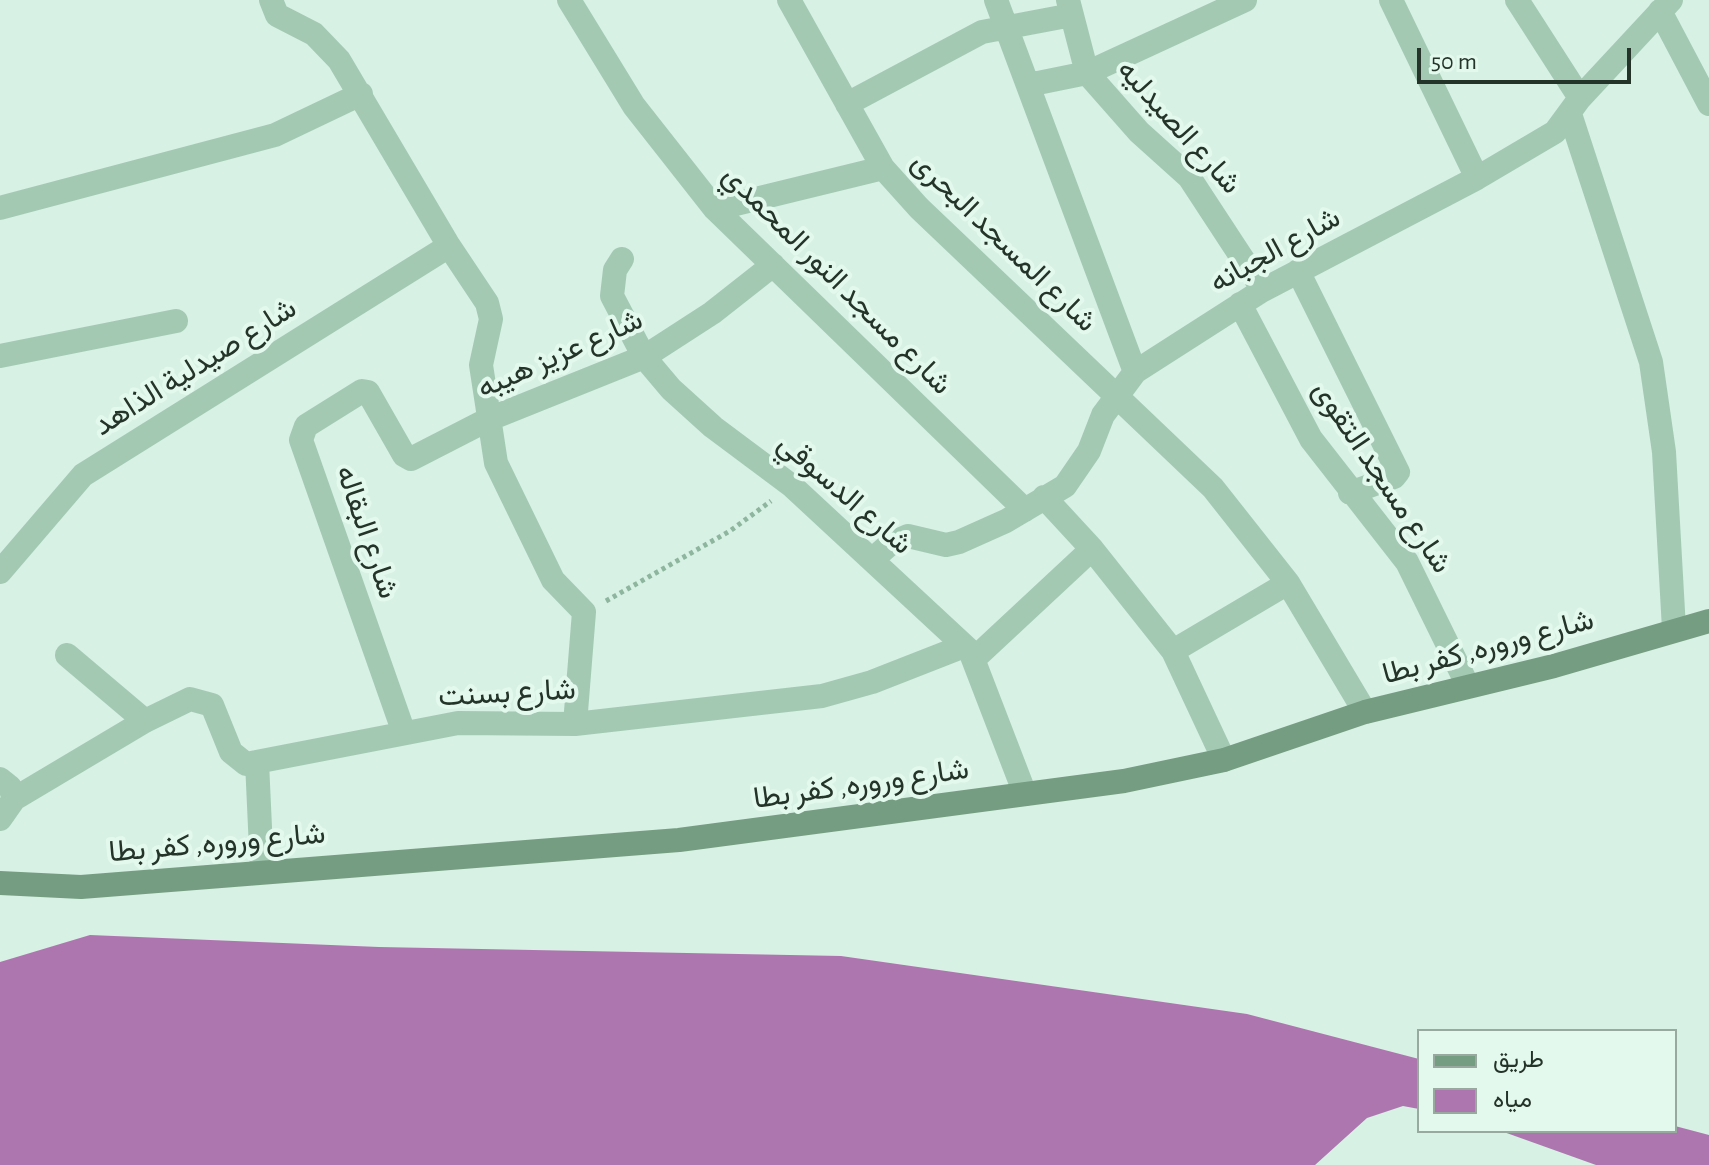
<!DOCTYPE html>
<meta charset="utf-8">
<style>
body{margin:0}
#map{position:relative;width:1709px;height:1165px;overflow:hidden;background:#d7f1e4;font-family:"Alegreya Sans",Vazirmatn,sans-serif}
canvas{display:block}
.legend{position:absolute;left:1417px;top:1029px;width:260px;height:104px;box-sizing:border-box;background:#e4f9ee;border:2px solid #98aa9f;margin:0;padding:10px 14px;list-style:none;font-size:24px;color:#253429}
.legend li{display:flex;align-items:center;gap:16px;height:40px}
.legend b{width:40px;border:2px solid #98aa9f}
.scale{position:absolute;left:1417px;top:48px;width:214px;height:36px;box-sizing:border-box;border:4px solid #253429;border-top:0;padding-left:10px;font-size:24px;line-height:28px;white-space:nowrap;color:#253429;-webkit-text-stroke:6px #e4f9ee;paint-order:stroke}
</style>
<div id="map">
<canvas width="1709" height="1165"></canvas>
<ul class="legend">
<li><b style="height:10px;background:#759d81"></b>طريق</li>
<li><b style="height:22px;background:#ae76af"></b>مياه</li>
</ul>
<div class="scale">50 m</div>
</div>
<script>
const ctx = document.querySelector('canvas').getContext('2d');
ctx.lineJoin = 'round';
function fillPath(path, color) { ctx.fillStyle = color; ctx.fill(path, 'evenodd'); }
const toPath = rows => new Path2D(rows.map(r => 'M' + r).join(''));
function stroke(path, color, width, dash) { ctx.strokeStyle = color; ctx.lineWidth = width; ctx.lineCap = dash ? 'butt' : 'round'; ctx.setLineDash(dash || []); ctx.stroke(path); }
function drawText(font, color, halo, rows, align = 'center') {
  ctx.font = font + ' "Alegreya Sans",Vazirmatn,sans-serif'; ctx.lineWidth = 8; ctx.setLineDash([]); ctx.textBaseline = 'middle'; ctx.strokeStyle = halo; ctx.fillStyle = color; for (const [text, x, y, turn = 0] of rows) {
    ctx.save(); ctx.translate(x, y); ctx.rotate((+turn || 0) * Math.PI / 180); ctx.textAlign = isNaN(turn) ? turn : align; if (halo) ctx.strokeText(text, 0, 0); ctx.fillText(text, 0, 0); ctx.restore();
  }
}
fillPath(toPath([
 [90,935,379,947,841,956,1247,1014,1419,1059,1419,1109,1403,1106,1367,1118,1315,1165,0,1165,0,962],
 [1675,1126,1709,1135,1709,1165,1596,1165,1501,1131,1675,1131]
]), '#ae76af');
stroke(toPath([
 [606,601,730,531,771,501]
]), '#8eb59d', 5, [4, 4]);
stroke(toPath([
 [271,0,277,15,314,34,339,60,449,246,487,303,491,319,481,365,496,463,553,580,584,612,575,724],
 [569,0,634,106,715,209,1025,510],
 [789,0,883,168,919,208,1213,488,1288,583,1365,712],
 [996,0,1135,372],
 [1068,0,1087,73,1139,132,1189,177,1263,290],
 [1391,0,1477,178],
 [1517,0,1580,98],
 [1660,11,1709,104],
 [1028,85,1087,73,1245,0],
 [847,104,982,32,1072,15],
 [1570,114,1651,362,1664,452,1674,629],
 [0,208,275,135,361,94],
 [715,209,883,168],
 [622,259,615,270,612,296,644,357,671,389,713,427,792,486,970,651,1025,794],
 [1298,271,1398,472,1394,477,1350,493],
 [1240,304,1311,439,1407,562,1468,686],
 [0,356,176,321],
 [1044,497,1092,549,1173,651,1224,760],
 [873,559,890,544,908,536,946,545,959,542,1006,521,1065,486,1089,451,1103,415,1135,372,1263,290,1477,178,1555,132,1580,98,1671,0],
 [0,572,83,475,449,246],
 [1173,651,1288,583],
 [67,655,145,721],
 [975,658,1092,549],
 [404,733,301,440,306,426,362,391,368,392,404,455,411,459,487,420,644,357,712,313,773,265],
 [257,762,262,871],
 [0,779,10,787,14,799,0,819],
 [14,799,145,721,190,699,212,705,231,752,246,764,458,723,575,724,822,696,872,682,964,646]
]), '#a3c9b3', 24);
stroke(toPath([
 [0,883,81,887,679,840,1124,781,1224,760,1365,712,1554,666,1709,621]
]), '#759d81', 24);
drawText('30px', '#253429', '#e4f9ee', [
 ["شارع الصيدليه",1179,127,48],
 ["شارع المسجد البحرى",1004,242,44],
 ["شارع الجبانه",1275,250,-29],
 ["شارع مسجد النور المحمدي",837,280,45],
 ["شارع عزيز هيبه",560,354,-24],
 ["شارع صيدلية الذاهد",195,367,-32],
 ["شارع مسجد التقوى",1382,477,56],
 ["شارع الدسوقي",845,494,41],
 ["شارع البقاله",367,532,71],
 ["شارع وروره, كفر بطا",1488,647,-15],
 ["شارع بسنت",507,693,-3],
 ["شارع وروره, كفر بطا",861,784,-8],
 ["شارع وروره, كفر بطا",217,843,-5]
]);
</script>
